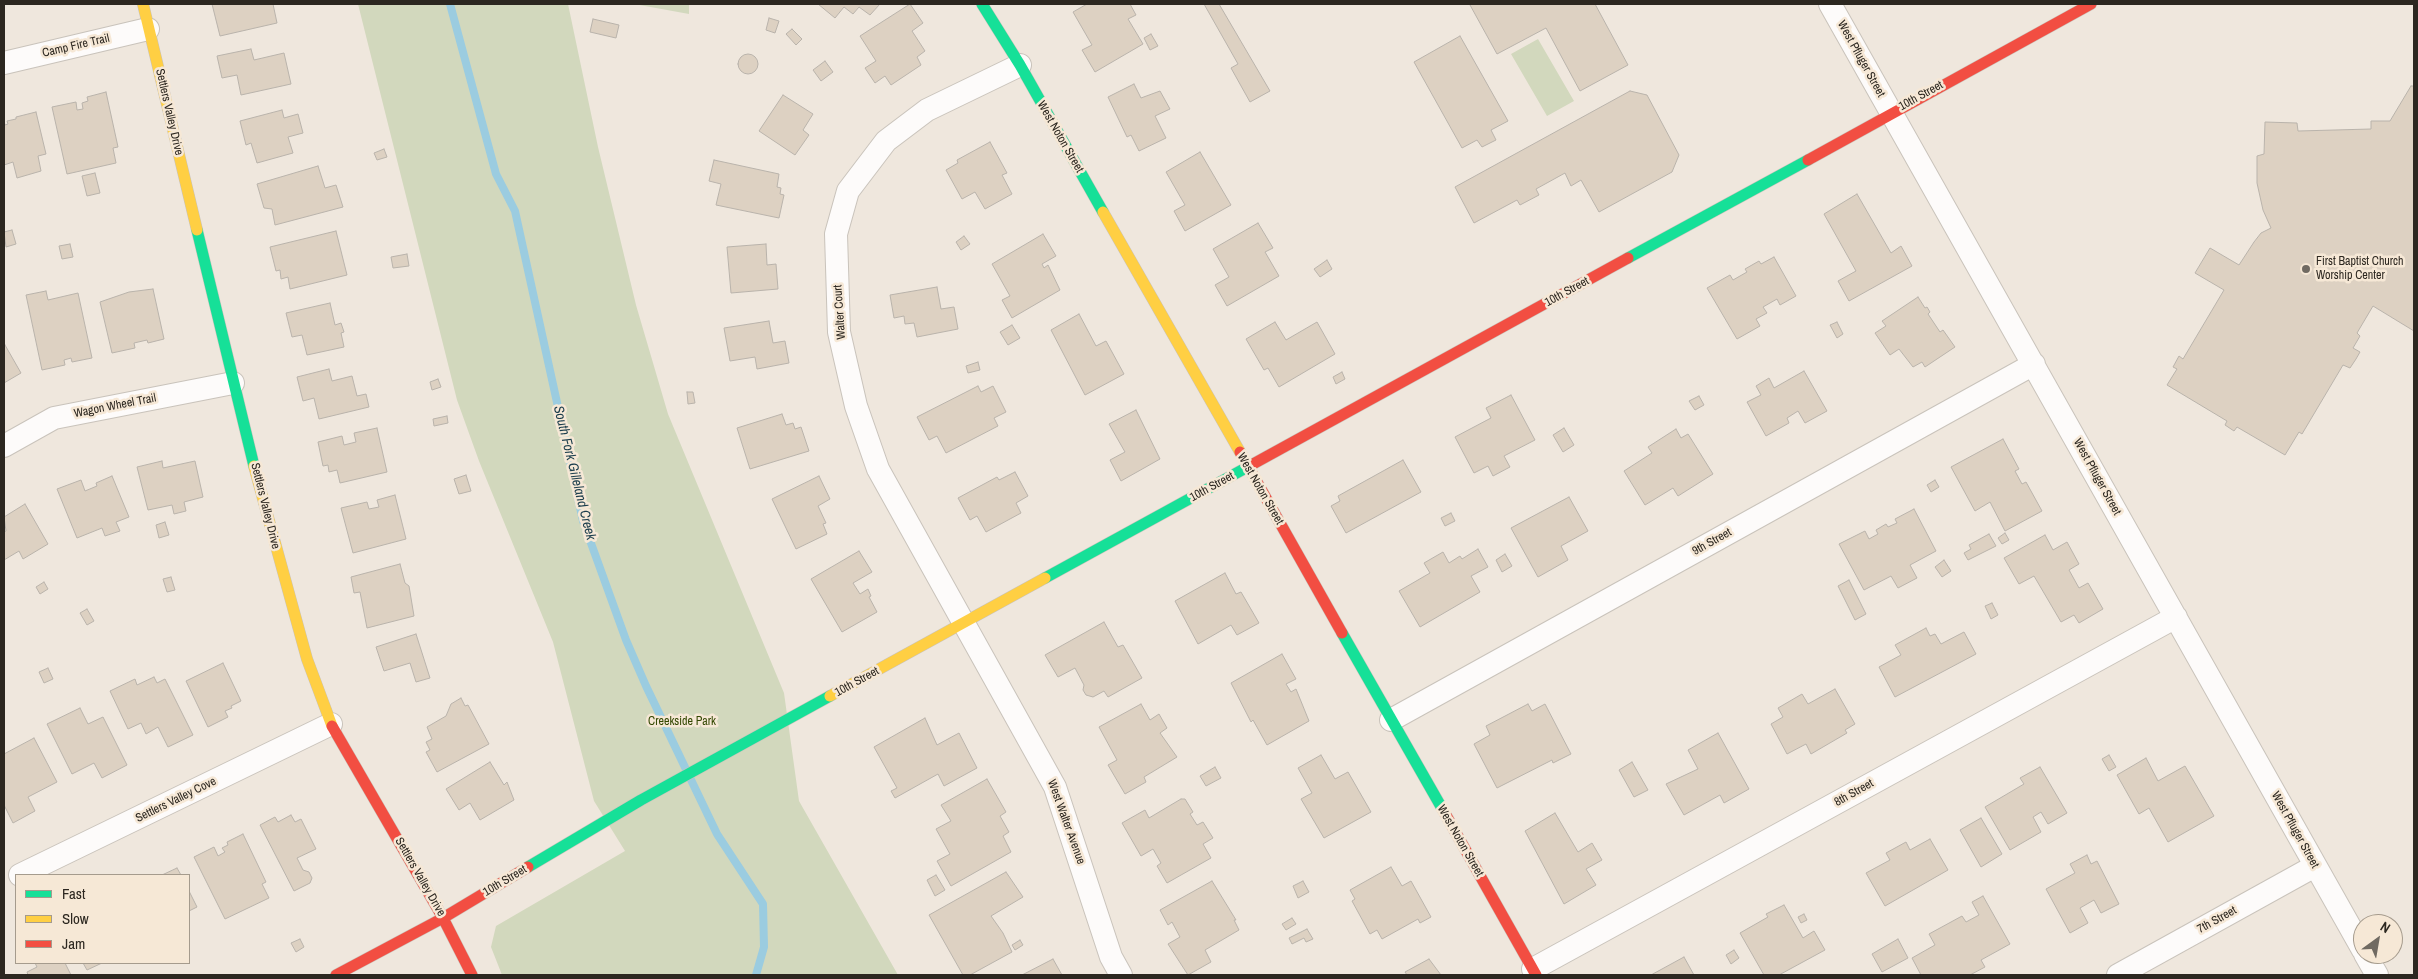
<!DOCTYPE html>
<style>
body{margin:0}
#map{position:relative;width:2418px;height:979px;overflow:hidden;background:#efe7dd;font-family:"Archivo Narrow",sans-serif}
canvas{display:block}
.frame{position:absolute;inset:0;border:5px solid #2c2720;pointer-events:none}
.legend{position:absolute;left:15px;top:874px;width:175px;height:90px;box-sizing:border-box;background:#f6e8d6;border:1px solid #a59b8d;margin:0;padding:6px 9px;list-style:none;font-size:15px;color:#2c2720}
.legend li{display:flex;align-items:center;gap:10px;height:25px}
.legend b{width:25px;border:1px solid #a59b8d}
.north{position:absolute;left:2353px;top:914px;width:50px;height:50px;box-sizing:border-box;background:#f6e8d6;border:1px solid #a59b8d;border-radius:50%;rotate:32deg;font-size:14px;font-weight:700;line-height:20px;text-align:center;color:#2c2720}
.north::after{content:'';display:block;margin:auto;width:18px;height:22px;background:#706a62;clip-path:polygon(50% 0,100% 100%,50% 72%,0 100%)}
</style>
<div id="map">
<canvas width="2418" height="979"></canvas>
<div class="frame"></div>
<ul class="legend">
<li><b style="height:6px;background:#16e098"></b>Fast</li>
<li><b style="height:6px;background:#ffcf43"></b>Slow</li>
<li><b style="height:6px;background:#f24e42"></b>Jam</li>
</ul>
<div class="north">N</div>
</div>
<script>
const ctx = document.querySelector('canvas').getContext('2d');
ctx.lineJoin = 'round';
function fillPath(path, color) { ctx.fillStyle = color; ctx.fill(path, 'evenodd'); }
const toPath = rows => new Path2D(rows.map(r => 'M' + r).join(''));
function stroke(path, color, width, dash) { ctx.strokeStyle = color; ctx.lineWidth = width; ctx.lineCap = dash ? 'butt' : 'round'; ctx.setLineDash(dash || []); ctx.stroke(path); }
function drawText(font, color, halo, rows, align = 'center') {
  ctx.font = font + ' "Archivo Narrow",sans-serif'; ctx.lineWidth = 5; ctx.setLineDash([]); ctx.textBaseline = 'middle'; ctx.strokeStyle = halo; ctx.fillStyle = color; for (const [text, x, y, turn = 0] of rows) {
    ctx.save(); ctx.translate(x, y); ctx.rotate((+turn || 0) * Math.PI / 180); ctx.textAlign = isNaN(turn) ? turn : align; if (halo) ctx.strokeText(text, 0, 0); ctx.fillText(text, 0, 0); ctx.restore();
  }
}
fillPath(toPath([
 [358,4,568,4,598,147,636,305,668,414,784,693,799,801,898,975,502,975,491,947,496,926,625,851,594,801,553,642,479,461,457,400],
 [634,4,689,4,689,14],
 [1538,39,1574,101,1547,116,1511,54]
]), '#d2d8bd');
stroke(toPath([
 [450,4,496,174,515,211,583,521,626,640,646,686,717,834,763,904,764,947,756,975]
]), '#9bcce0', 8);
const building = toPath([
 [212,4,273,4,277,23,220,36,212,4],
 [818,4,880,4,870,15,859,7,853,14,844,7,835,18,818,4],
 [910,4,923,23,912,31,925,51,917,57,921,65,891,85,885,76,875,83,865,68,876,61,860,36,910,4],
 [1087,4,1130,4,1136,15,1128,19,1143,44,1095,72,1082,50,1092,45,1073,12,1087,4],
 [1204,4,1219,4,1270,91,1250,102,1231,68,1238,64,1204,4],
 [1473,4,1595,4,1628,65,1580,91,1546,28,1497,54,1470,5,1473,4],
 [769,18,779,21,775,33,766,30,769,18],
 [593,19,619,25,616,38,590,32,593,19],
 [792,29,802,39,796,45,786,34,792,29],
 [1151,34,1158,46,1150,50,1144,38,1151,34],
 [1460,36,1508,121,1491,130,1496,140,1482,147,1477,140,1462,148,1414,62,1460,36],
 [251,49,254,60,284,53,291,84,241,95,237,75,222,78,217,56,251,49],
 '738 64a10 10 0 1 1 20 0a10 10 0 1 1-20 0Z',
 [825,61,833,72,821,81,813,70,825,61],
 [1134,84,1141,98,1160,91,1170,109,1155,116,1166,138,1139,151,1131,135,1127,137,1108,97,1134,84],
 [2411,86,2414,86,2414,331,2373,306,2357,333,2360,336,2353,348,2360,352,2356,359,2350,368,2343,365,2302,434,2299,432,2285,455,2237,427,2234,431,2225,425,2227,421,2167,385,2177,369,2173,367,2179,356,2183,359,2224,290,2195,273,2210,248,2239,265,2254,242,2261,233,2271,228,2263,210,2257,183,2257,156,2264,154,2265,122,2297,123,2298,131,2371,129,2371,121,2390,121,2411,86],
 [1630,91,1647,95,1679,155,1672,172,1599,212,1581,180,1571,186,1565,173,1536,189,1539,195,1520,205,1517,200,1474,223,1455,187,1630,91],
 [106,92,118,147,113,148,116,163,67,174,52,107,76,102,77,110,83,109,82,103,88,101,87,97,106,92],
 [783,95,813,114,803,130,809,135,795,155,759,131,783,95],
 [282,110,284,118,298,114,303,133,288,137,293,153,257,163,251,143,246,145,240,121,282,110],
 [36,112,46,154,38,156,41,171,17,178,13,162,4,165,4,121,5,125,8,124,7,121,16,119,16,117,36,112],
 [990,142,1007,173,1002,175,1012,194,985,209,975,192,962,199,946,170,958,163,957,160,990,142],
 [384,149,387,157,377,160,374,153,384,149],
 [1200,152,1231,205,1185,231,1174,211,1185,205,1166,172,1200,152],
 [714,160,779,174,777,187,781,188,780,194,784,195,779,218,716,205,721,184,709,181,714,160],
 [318,166,325,188,336,185,343,207,275,225,272,209,264,208,257,184,318,166],
 [95,173,100,193,87,196,82,176,95,173],
 [1857,194,1891,253,1901,246,1912,266,1849,301,1838,281,1856,271,1824,214,1857,194],
 [1258,223,1273,248,1265,252,1279,276,1227,306,1215,285,1229,277,1213,249,1258,223],
 [12,230,16,244,6,247,4,232,12,230],
 [336,231,347,275,290,289,288,277,281,279,280,270,276,271,270,247,336,231],
 [1043,234,1056,256,1042,264,1044,268,1048,265,1060,290,1012,318,1002,300,1010,296,992,264,1043,234],
 [964,236,970,244,961,250,956,242,964,236],
 [70,244,73,257,62,259,59,246,70,244],
 [766,244,767,265,776,264,778,289,731,293,727,247,766,244],
 [407,254,409,266,393,268,391,257,407,254],
 [1774,257,1796,296,1780,305,1777,299,1763,307,1767,313,1756,319,1760,326,1737,339,1707,288,1730,275,1733,280,1747,272,1745,269,1759,261,1761,264,1774,257],
 [1327,260,1332,269,1320,277,1314,269,1327,260],
 [937,287,941,309,954,307,958,329,917,337,914,323,905,324,904,316,894,318,890,295,937,287],
 [153,289,164,339,148,343,147,340,134,343,135,348,112,353,100,302,129,292,153,289],
 [46,291,48,300,78,293,92,358,72,362,71,358,64,360,65,365,42,370,26,295,46,291],
 [1918,297,1925,308,1927,307,1930,312,1928,314,1940,332,1943,330,1955,347,1925,367,1922,362,1913,367,1899,349,1890,355,1875,333,1886,326,1882,321,1918,297],
 [330,303,335,325,341,323,344,332,341,333,344,347,307,355,302,335,292,337,286,313,330,303],
 [1079,314,1096,346,1106,341,1124,374,1085,395,1051,330,1079,314],
 [769,321,773,343,785,341,789,363,757,369,755,357,730,361,724,328,769,321],
 [1275,322,1286,340,1317,322,1335,354,1279,387,1268,368,1264,370,1246,339,1275,322],
 [1837,322,1843,334,1837,338,1830,325,1837,322],
 [1012,325,1020,338,1008,345,1000,332,1012,325],
 [5,345,21,373,4,383,4,346,5,345],
 [978,362,980,370,968,373,966,366,978,362],
 [329,369,332,381,352,376,357,396,366,394,369,407,319,419,314,398,303,401,297,377,329,369],
 [1804,371,1827,411,1805,423,1798,411,1787,418,1789,423,1766,436,1747,402,1761,395,1756,386,1769,378,1774,388,1804,371],
 [1342,372,1345,379,1336,384,1333,377,1342,372],
 [438,379,441,387,432,390,430,382,438,379],
 [978,386,981,392,993,386,1006,412,994,418,998,426,946,453,937,436,929,440,917,417,978,386],
 [687,392,693,392,695,403,688,404,687,392],
 [1511,395,1535,440,1504,456,1510,467,1493,476,1488,466,1474,473,1455,437,1491,418,1486,408,1511,395],
 [1699,396,1704,405,1695,410,1689,401,1699,396],
 [1136,410,1160,459,1121,481,1110,460,1125,452,1109,424,1136,410],
 [782,414,786,425,793,423,795,429,801,427,809,451,750,469,737,428,782,414],
 [447,416,448,423,434,426,433,419,447,416],
 [377,428,387,472,340,483,337,470,329,472,328,465,323,466,318,442,342,436,344,445,356,442,354,433,377,428],
 [1564,428,1574,445,1563,452,1553,435,1564,428],
 [1676,429,1681,438,1688,434,1713,474,1678,496,1673,488,1645,505,1624,471,1652,453,1648,447,1676,429],
 [2003,439,2019,469,2015,471,2016,473,2022,484,2026,482,2042,511,2005,531,1990,502,1975,511,1951,467,2003,439],
 [1403,460,1421,492,1346,533,1331,506,1340,501,1338,496,1403,460],
 [162,461,163,468,195,461,203,497,184,502,186,511,174,514,172,505,148,510,137,467,162,461],
 [1015,472,1028,496,1016,503,1021,513,986,532,977,516,970,520,958,498,997,477,999,480,1015,472],
 [466,475,471,491,459,494,454,479,466,475],
 [112,476,129,517,116,522,120,531,105,536,102,528,77,538,57,489,81,480,85,491,97,486,96,483,112,476],
 [819,476,830,499,818,506,826,523,823,524,827,534,796,549,772,499,819,476],
 [1935,480,1939,487,1931,492,1927,485,1935,480],
 [395,495,406,539,353,553,341,508,367,502,369,509,379,507,377,500,395,495],
 [1569,497,1588,531,1561,546,1568,560,1538,577,1511,528,1569,497],
 [25,504,48,544,23,559,19,551,4,560,4,532,6,531,4,517,25,504],
 [1914,509,1936,551,1910,565,1917,578,1898,588,1891,576,1864,590,1839,544,1865,531,1869,539,1878,534,1876,530,1886,524,1888,527,1897,523,1895,519,1914,509],
 [1451,513,1455,521,1445,526,1441,518,1451,513],
 [165,522,169,535,159,538,156,525,165,522],
 [2005,533,2009,540,2002,544,1998,538,2005,533],
 [1989,534,1996,546,1968,560,1964,553,1971,549,1969,545,1989,534],
 [2045,535,2053,550,2067,542,2079,564,2069,570,2079,588,2088,583,2103,609,2079,623,2074,615,2061,622,2034,576,2019,584,2004,558,2045,535],
 [1478,549,1488,567,1471,576,1480,592,1420,627,1399,591,1430,573,1424,563,1443,552,1449,563,1460,556,1462,559,1478,549],
 [859,551,872,572,853,583,860,594,868,589,871,596,869,597,877,612,842,632,811,579,859,551],
 [1505,554,1512,566,1502,572,1496,560,1505,554],
 [1944,560,1951,571,1942,577,1935,567,1944,560],
 [400,564,405,583,409,586,414,616,367,628,360,592,354,593,351,577,400,564],
 [1225,573,1236,594,1241,592,1259,623,1237,635,1231,625,1198,644,1175,601,1225,573],
 [171,577,175,590,167,592,163,579,171,577],
 [1849,580,1866,614,1855,620,1838,586,1849,580],
 [44,582,48,589,40,594,36,587,44,582],
 [1992,603,1998,615,1991,619,1985,606,1992,603],
 [87,609,94,621,87,625,80,613,87,609],
 [1104,622,1118,647,1123,645,1142,678,1108,697,1104,691,1093,697,1086,695,1083,690,1084,685,1075,668,1058,677,1045,655,1104,622],
 [1926,628,1930,636,1935,634,1941,644,1964,632,1976,654,1895,697,1879,667,1901,655,1895,645,1926,628],
 [416,634,430,678,416,682,410,663,384,671,376,647,416,634],
 [1282,654,1296,679,1286,684,1291,692,1296,689,1309,721,1267,745,1253,720,1251,722,1231,683,1282,654],
 [223,663,241,701,231,706,232,708,225,711,228,717,208,727,186,681,223,663],
 [48,668,53,679,44,683,39,672,48,668],
 [154,677,157,683,165,679,193,735,168,747,158,727,146,734,141,723,128,729,110,691,135,679,137,685,154,677],
 [1835,689,1855,724,1845,730,1847,733,1811,754,1806,744,1787,754,1771,724,1783,717,1778,708,1802,694,1808,704,1835,689],
 [461,698,465,706,468,705,489,744,437,772,426,752,430,750,426,742,432,739,427,727,446,716,451,704,461,698],
 [1141,704,1150,720,1159,714,1167,728,1160,733,1177,757,1144,777,1146,782,1125,794,1108,765,1117,760,1099,727,1141,704],
 [1528,704,1532,711,1545,704,1571,754,1553,763,1552,760,1497,788,1474,744,1490,735,1486,726,1528,704],
 [80,708,88,724,103,717,127,765,102,778,94,763,72,774,47,724,80,708],
 [925,718,937,745,959,733,977,768,944,786,938,774,895,798,891,791,897,788,874,747,925,718],
 [1718,733,1749,789,1724,803,1720,795,1684,815,1666,784,1698,769,1688,750,1718,733],
 [34,738,57,782,28,797,35,811,13,823,4,805,4,754,34,738],
 [1321,755,1335,779,1348,772,1371,812,1324,838,1301,799,1312,793,1298,768,1321,755],
 [2109,755,2116,767,2109,771,2102,759,2109,755],
 [2146,758,2158,781,2185,766,2214,816,2168,842,2149,808,2139,814,2117,775,2146,758],
 [490,762,504,785,507,782,514,800,480,820,470,803,459,810,446,789,490,762],
 [1632,762,1648,790,1634,797,1619,770,1632,762],
 [1215,767,1221,778,1206,786,1200,776,1215,767],
 [2040,767,2067,813,2048,824,2041,812,2033,817,2041,832,2010,850,1985,807,2024,784,2020,778,2040,767],
 [987,779,1006,812,1000,816,1009,832,1003,836,1011,852,951,886,937,861,950,854,936,829,951,821,941,805,987,779],
 [1181,799,1185,799,1193,812,1190,814,1197,825,1203,822,1213,838,1203,844,1211,858,1167,883,1157,866,1161,863,1153,849,1141,856,1122,823,1145,810,1149,818,1181,799],
 [1555,813,1578,852,1592,843,1602,860,1586,869,1596,885,1564,904,1525,831,1555,813],
 [291,815,295,822,301,819,316,849,297,858,303,870,309,872,312,878,310,883,294,891,260,825,275,817,278,822,291,815],
 [1981,818,2002,854,1981,867,1960,830,1981,818],
 [243,834,266,882,262,884,269,898,225,919,194,857,214,847,218,856,225,852,222,848,228,845,227,842,243,834],
 [1930,839,1948,870,1885,906,1866,873,1890,860,1886,853,1906,842,1910,850,1930,839],
 [2087,855,2091,864,2097,861,2119,904,2101,913,2094,900,2080,908,2088,923,2070,933,2046,889,2075,873,2070,864,2087,855],
 [1391,867,1402,886,1411,881,1431,917,1420,923,1418,919,1382,939,1377,930,1370,934,1352,901,1355,899,1350,890,1391,867],
 [177,868,181,875,162,875,177,868],
 [1006,872,1023,897,991,916,1003,933,1012,952,970,975,963,975,929,915,1006,872],
 [936,875,945,890,935,896,927,880,936,875],
 [1212,881,1236,920,1234,920,1239,930,1205,950,1211,962,1188,975,1168,944,1180,937,1172,922,1168,925,1160,910,1212,881],
 [1303,881,1309,892,1298,898,1293,886,1303,881],
 [189,891,197,907,189,911,189,891],
 [1983,896,2010,944,1981,960,1985,967,1970,975,1921,975,1912,958,1935,945,1929,934,1962,916,1966,922,1979,915,1972,902,1983,896],
 [1784,905,1803,938,1814,931,1825,950,1779,975,1764,975,1740,933,1768,917,1766,914,1784,905],
 [1804,914,1807,920,1801,923,1798,917,1804,914],
 [1292,918,1296,924,1286,930,1282,924,1292,918],
 [1307,929,1313,939,1306,942,1304,938,1292,944,1289,938,1307,929],
 [300,939,304,947,296,952,291,943,300,939],
 [1898,939,1908,958,1882,972,1872,954,1898,939],
 [1020,940,1023,945,1015,950,1012,945,1020,940],
 [1734,950,1739,958,1731,964,1726,955,1734,950],
 [1684,957,1694,975,1651,975,1684,957],
 [1053,959,1062,975,1022,975,1053,959],
 [1429,959,1441,975,1407,975,1405,972,1429,959],
 [35,963,65,963,71,975,28,975,27,972,37,967,35,963],
 [83,963,102,963,87,970,83,963]
]);
fillPath(building, '#ddd1c2');
stroke(building, '#b9b3ab', 1);
const street = toPath([
 [1830,4,2363,950],
 [4,63,148,29],
 [1020,65,927,110,886,141,848,191,836,234,839,332,856,406,878,469,1055,787,1111,957,1121,975],
 [4,446,54,418,233,383],
 [1391,720,2034,364],
 [20,875,331,724],
 [2365,954,2377,975],
 [1533,969,2176,617],
 [2118,975,2315,866]
]);
const fast = toPath([
 [982,4,1020,65,1103,212],
 [197,230,254,466],
 [1628,258,1808,160],
 [1045,578,1253,464],
 [1342,633,1443,810],
 [528,867,641,800,830,696]
]);
const slow = toPath([
 [143,4,197,230],
 [1103,212,1240,452],
 [254,466,307,659,332,726],
 [830,696,1045,578]
]);
const jam = toPath([
 [1808,160,2091,4],
 [1240,452,1342,633],
 [1253,464,1628,258],
 [332,726,443,918,472,975],
 [1443,810,1536,975],
 [336,975,443,918,528,867]
]);
stroke(street, '#c9c3bb', 24);
stroke(fast, '#c9c3bb', 12);
stroke(slow, '#c9c3bb', 12);
stroke(jam, '#c9c3bb', 12);
stroke(street, '#fdfbfa', 22);
stroke(fast, '#16e098', 11);
stroke(slow, '#ffcf43', 11);
stroke(jam, '#f24e42', 11);
for (const [x, y, r, color] of [
 [2306,269,5,"#706a62"]
]) { const dot = new Path2D(); dot.arc(x, y, r, 0, 2 * Math.PI); ctx.fillStyle = color; ctx.fill(dot); stroke(dot, '#f6e8d6', 2); }
drawText('12px', '#2c2720', '#f6e8d6', [
 ["Camp Fire Trail",76,46,-13],
 ["West Pfluger Street",1861,59,61],
 ["10th Street",1921,96,-29],
 ["Settlers Valley Drive",169,112,77],
 ["West Noton Street",1060,137,60],
 ["10th Street",1567,292,-29],
 ["Walter Court",840,312,-94],
 ["Wagon Wheel Trail",115,406,-11],
 ["West Pfluger Street",2097,477,61],
 ["10th Street",1212,487,-29],
 ["West Noton Street",1260,489,60],
 ["Settlers Valley Drive",265,506,76],
 ["9th Street",1712,542,-29],
 ["10th Street",857,682,-29],
 ["8th Street",1854,793,-29],
 ["Settlers Valley Cove",176,800,-26],
 ["West Walter Avenue",1066,822,70],
 ["West Pfluger Street",2295,830,61],
 ["West Noton Street",1460,841,60],
 ["Settlers Valley Drive",420,877,60],
 ["10th Street",505,881,-31],
 ["7th Street",2217,920,-29]
]);
drawText('12px', '#2c2720', '#f6e8d6', [
 ["First Baptist Church",2316,262],
 ["Worship Center",2316,276]
], 'left');
drawText('12px', '#324700', '#f6e8d6', [
 ["Creekside Park",682,722]
]);
drawText('italic 14px', '#1c3e4d', '#f6e8d6', [
 ["South Fork Gilleland Creek",574,473,76]
]);
</script>
